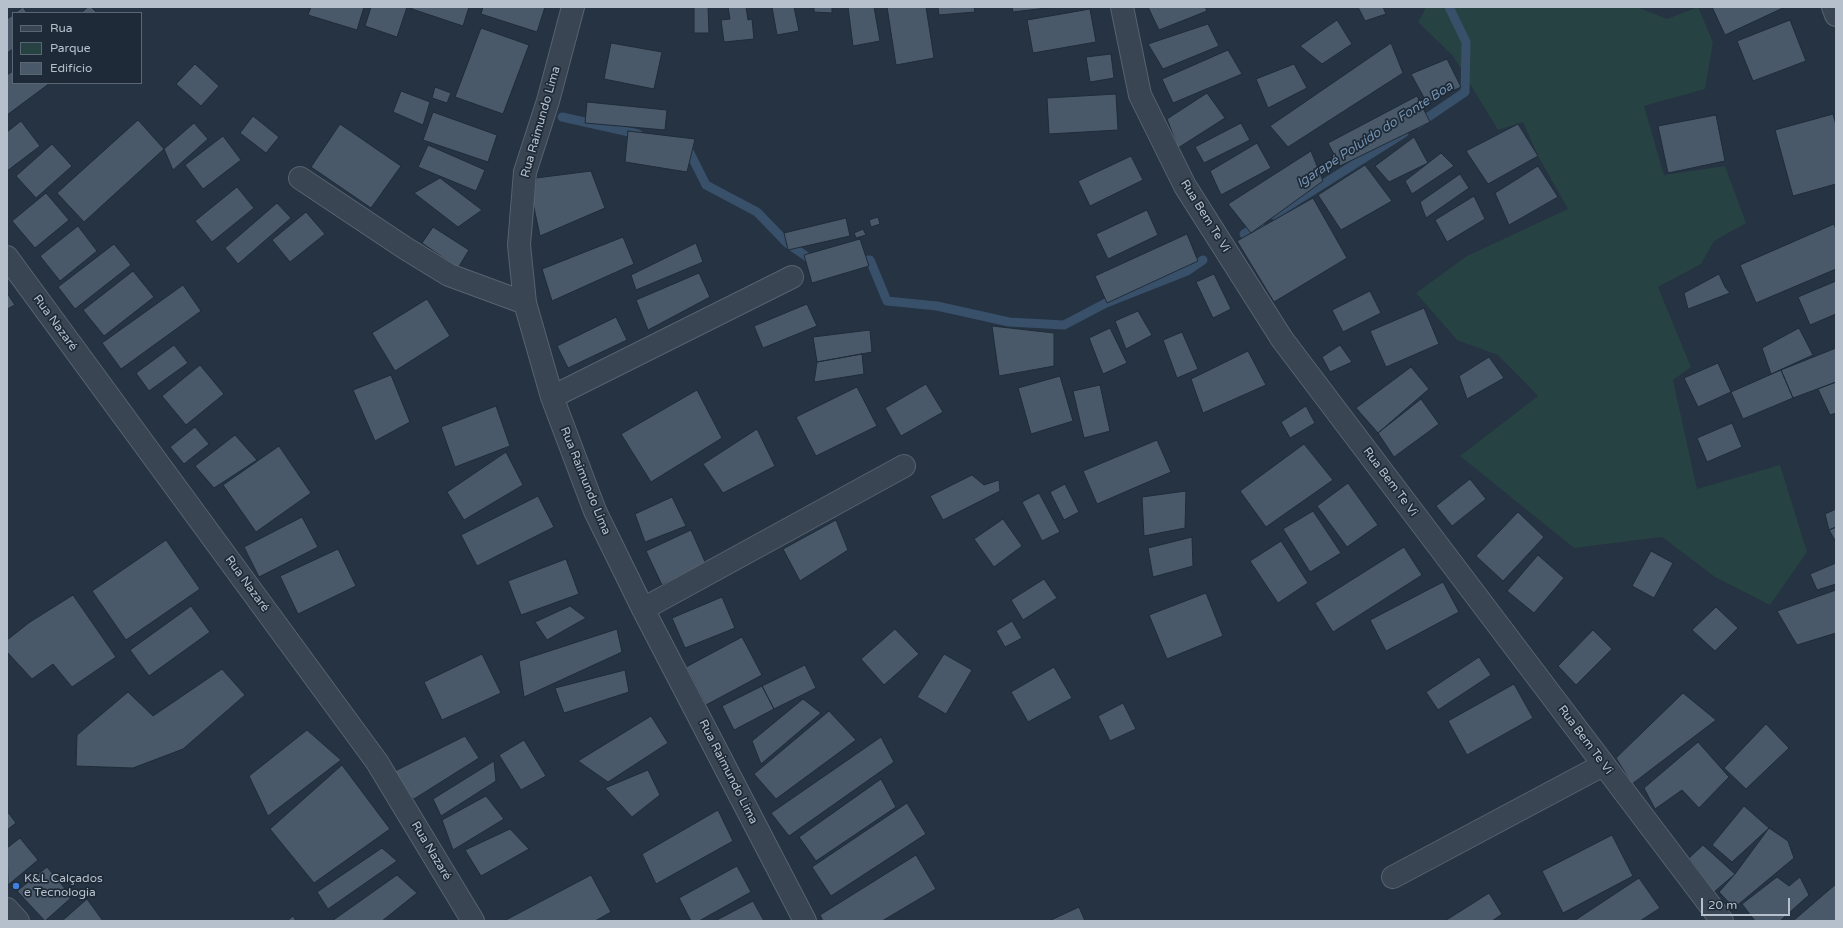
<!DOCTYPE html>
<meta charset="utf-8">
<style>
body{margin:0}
#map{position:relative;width:1843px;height:928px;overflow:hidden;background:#253342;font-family:"Varela Round",sans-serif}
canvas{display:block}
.frame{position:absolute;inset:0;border:8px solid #b6c0cc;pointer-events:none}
.legend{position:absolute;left:12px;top:12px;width:130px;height:72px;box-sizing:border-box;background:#1e2a37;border:1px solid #5b6673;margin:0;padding:5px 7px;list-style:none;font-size:12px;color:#b6c0cc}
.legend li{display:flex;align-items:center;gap:8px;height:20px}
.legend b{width:20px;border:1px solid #5b6673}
.scale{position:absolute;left:1701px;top:898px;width:89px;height:18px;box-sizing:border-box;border:2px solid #b6c0cc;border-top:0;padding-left:5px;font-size:12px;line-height:14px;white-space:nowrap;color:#b6c0cc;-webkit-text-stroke:3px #1e2a37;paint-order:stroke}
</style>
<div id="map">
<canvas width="1843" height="928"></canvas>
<div class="frame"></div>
<ul class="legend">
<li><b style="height:5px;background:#394552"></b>Rua</li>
<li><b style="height:11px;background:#274243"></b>Parque</li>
<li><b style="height:11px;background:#495969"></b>Edifício</li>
</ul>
<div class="scale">20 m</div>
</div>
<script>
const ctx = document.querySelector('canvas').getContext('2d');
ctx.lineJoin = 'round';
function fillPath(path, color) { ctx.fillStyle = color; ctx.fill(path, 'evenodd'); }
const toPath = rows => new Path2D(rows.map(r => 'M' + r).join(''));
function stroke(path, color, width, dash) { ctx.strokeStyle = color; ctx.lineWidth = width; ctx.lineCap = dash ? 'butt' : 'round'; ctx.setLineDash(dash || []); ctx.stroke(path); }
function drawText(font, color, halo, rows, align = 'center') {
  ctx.font = font + ' "Varela Round",sans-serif'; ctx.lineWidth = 3.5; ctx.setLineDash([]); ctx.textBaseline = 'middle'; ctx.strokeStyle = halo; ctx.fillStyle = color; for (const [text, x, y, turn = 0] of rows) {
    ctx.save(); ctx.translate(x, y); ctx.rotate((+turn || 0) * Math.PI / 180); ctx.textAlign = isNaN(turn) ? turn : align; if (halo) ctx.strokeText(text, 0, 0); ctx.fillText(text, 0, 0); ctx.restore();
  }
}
fillPath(toPath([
 [1426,7,1637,7,1667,19,1698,7,1713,42,1705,89,1644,106,1664,175,1725,166,1746,223,1714,241,1701,264,1658,287,1691,367,1673,380,1697,489,1780,465,1807,552,1770,605,1715,577,1662,537,1574,548,1460,456,1538,396,1498,355,1457,340,1416,293,1467,256,1568,209,1538,156,1523,122,1498,130,1453,56,1418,22]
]), '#274243');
stroke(toPath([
 [562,117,638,134],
 [1418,124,1465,92,1466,42,1449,7],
 [686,145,706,185,757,212,787,243,813,261],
 [1274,215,1404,133],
 [1244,234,1260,224],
 [855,261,870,260,887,301,937,306,1009,322,1064,325,1106,303,1187,271,1203,260]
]), '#38506a', 9);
const building = toPath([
 [23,7,27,13,15,13,23,7],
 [88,7,91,7,97,13,81,13,88,7],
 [311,7,364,7,357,30,308,15,311,7],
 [371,7,407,7,397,37,365,26,371,7],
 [413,7,469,7,463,26,412,9,413,7],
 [483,7,545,7,537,32,481,14,483,7],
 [694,7,708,7,709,33,694,33,694,7],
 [728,7,746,7,748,20,752,19,754,39,724,42,721,20,730,19,728,7],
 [772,7,794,7,799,31,777,35,772,7],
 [814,7,832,7,832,13,814,12,814,7],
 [848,7,874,7,880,41,853,46,848,7],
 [887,7,926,7,934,58,896,65,887,7],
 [938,7,974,7,975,12,939,15,938,7],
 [1012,7,1055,7,1013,12,1012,7],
 [1148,7,1205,7,1207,11,1159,30,1148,7],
 [1358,7,1383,7,1386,14,1365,21,1358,7],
 [1712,7,1785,7,1725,35,1712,7],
 [1090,9,1096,42,1033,53,1027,20,1090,9],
 [13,15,13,49,7,53,7,19,13,15],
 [1337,20,1352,44,1322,64,1300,46,1337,20],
 [1790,20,1806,61,1753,81,1737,41,1790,20],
 [1208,24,1219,46,1163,69,1148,44,1208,24],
 [481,28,529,45,503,114,455,97,481,28],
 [611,43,662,52,654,89,604,79,611,43],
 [1391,43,1403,73,1288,147,1270,126,1391,43],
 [1228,50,1242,74,1173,103,1162,79,1228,50],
 [1111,54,1114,78,1090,82,1086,57,1111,54],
 [1447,59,1461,87,1427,103,1411,74,1447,59],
 [195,64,219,86,201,106,176,84,195,64],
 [1294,64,1307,88,1268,108,1256,79,1294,64],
 [13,71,13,83,50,83,7,115,7,75,13,71],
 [435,87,451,93,447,103,432,98,435,87],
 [401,91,430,102,423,125,393,112,401,91],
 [1207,93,1225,118,1178,148,1167,119,1207,93],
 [1116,94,1118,130,1049,134,1047,98,1116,94],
 [1417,96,1430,122,1340,166,1328,143,1417,96],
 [587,102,667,110,665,130,585,123,587,102],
 [433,112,497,135,488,162,423,140,433,112],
 [1833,114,1836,125,1836,184,1793,196,1775,130,1833,114],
 [1716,115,1725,161,1668,173,1658,126,1716,115],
 [253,116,279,137,266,153,240,133,253,116],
 [138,120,164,149,84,222,57,193,138,120],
 [21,121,40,146,7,171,7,132,21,121],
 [194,123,208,139,173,170,164,149,194,123],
 [1241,123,1250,140,1204,163,1195,147,1241,123],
 [340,124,401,166,371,208,311,167,340,124],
 [1518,124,1538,156,1488,184,1466,151,1518,124],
 [628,131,695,139,687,172,625,162,628,131],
 [223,136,241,160,203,189,185,165,223,136],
 [1414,137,1428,163,1389,182,1375,166,1414,137],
 [1257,143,1271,168,1221,195,1210,171,1257,143],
 [52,144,72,166,36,198,16,176,52,144],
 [428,145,485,170,476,191,418,167,428,145],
 [1311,151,1323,181,1251,233,1228,204,1311,151],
 [1441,153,1454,166,1412,194,1405,181,1441,153],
 [1131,156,1143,180,1090,206,1078,181,1131,156],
 [1365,165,1392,201,1341,230,1318,195,1365,165],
 [1538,166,1558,197,1509,225,1495,193,1538,166],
 [591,171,605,208,540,236,533,203,536,178,591,171],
 [1460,174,1469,188,1426,218,1420,202,1460,174],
 [440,178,482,210,458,227,414,193,440,178],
 [237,187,254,208,212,242,195,221,237,187],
 [46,193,69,220,35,248,12,221,46,193],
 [1474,196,1485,219,1447,242,1435,220,1474,196],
 [1313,198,1347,258,1274,302,1237,241,1313,198],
 [277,203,291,218,238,264,225,248,277,203],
 [1147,210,1158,235,1108,259,1096,234,1147,210],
 [306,212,325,234,290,262,272,240,306,212],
 [878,217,880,224,871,227,869,220,878,217],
 [846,218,850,236,788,250,784,233,846,218],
 [1834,224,1836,229,1836,269,1756,303,1740,265,1834,224],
 [78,226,97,251,60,281,40,256,78,226],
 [433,227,469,250,458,268,422,243,433,227],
 [863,229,866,235,856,238,854,233,863,229],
 [1187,234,1198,261,1107,303,1095,276,1187,234],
 [623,237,634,264,552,301,542,269,623,237],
 [860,239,869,266,812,283,804,255,860,239],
 [696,243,703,262,636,290,631,275,696,243],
 [114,244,131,265,75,309,58,287,114,244],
 [133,271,154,297,104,336,83,310,133,271],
 [699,273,710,297,648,330,636,300,699,273],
 [1214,274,1231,309,1213,318,1196,282,1214,274],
 [1719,274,1725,287,1730,293,1688,309,1684,293,1719,274],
 [1836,281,1836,314,1810,325,1798,297,1836,281],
 [183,285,201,311,121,369,102,343,183,285],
 [1370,291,1381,313,1343,332,1332,310,1370,291],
 [7,293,15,305,7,309,7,293],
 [427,299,450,336,395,371,372,333,427,299],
 [807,304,817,326,763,348,754,326,807,304],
 [1424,308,1439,344,1386,367,1370,331,1424,308],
 [1138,311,1152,335,1126,349,1115,321,1138,311],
 [616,317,627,340,568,368,557,346,616,317],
 [992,326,1054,333,1054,366,999,376,992,326],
 [1110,328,1127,363,1103,374,1089,338,1110,328],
 [1799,328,1813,355,1771,374,1762,348,1799,328],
 [870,330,872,352,817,362,813,337,870,330],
 [1182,332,1198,369,1177,378,1163,340,1182,332],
 [174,345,188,363,149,391,136,373,174,345],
 [1340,345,1352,362,1330,372,1322,357,1340,345],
 [1836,348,1836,382,1793,398,1781,370,1836,348],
 [1248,351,1266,385,1203,413,1191,379,1248,351],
 [862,354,864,374,814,382,817,362,862,354],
 [1489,357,1504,378,1467,399,1459,376,1489,357],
 [1718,363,1731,392,1698,407,1684,378,1718,363],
 [200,365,224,394,186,425,162,396,200,365],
 [1411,367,1429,389,1378,433,1356,408,1411,367],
 [1781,370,1793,398,1743,419,1731,392,1781,370],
 [391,375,410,422,375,441,353,390,391,375],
 [1060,376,1073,421,1031,434,1018,388,1060,376],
 [1836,382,1836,413,1830,415,1818,389,1836,382],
 [926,384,943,412,901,436,885,408,926,384],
 [1100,385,1110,431,1084,438,1073,391,1100,385],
 [857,387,877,426,816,456,796,417,857,387],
 [697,390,722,438,651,482,621,434,697,390],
 [1421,399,1439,424,1394,457,1378,433,1421,399],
 [496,406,510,446,455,467,441,427,496,406],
 [1306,406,1315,423,1290,438,1281,422,1306,406],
 [1732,423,1742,447,1707,462,1697,438,1732,423],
 [195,427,209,444,184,464,170,447,195,427],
 [757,429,775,466,723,493,703,464,757,429],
 [235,435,257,460,214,488,195,466,235,435],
 [1157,440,1171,472,1097,504,1083,471,1157,440],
 [1304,444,1333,480,1266,527,1240,491,1304,444],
 [279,446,311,493,256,532,223,485,279,446],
 [506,452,523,485,464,520,447,492,506,452],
 [972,475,984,485,999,480,1000,491,943,520,930,496,972,475],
 [1470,479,1486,499,1452,526,1436,506,1470,479],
 [1348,483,1378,525,1347,547,1317,506,1348,483],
 [1065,484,1079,512,1064,520,1050,492,1065,484],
 [1186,491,1185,528,1144,536,1142,497,1186,491],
 [1039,493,1060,532,1042,541,1022,502,1039,493],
 [538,496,554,527,477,566,461,535,538,496],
 [672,497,686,526,645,542,635,514,672,497],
 [1836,509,1836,527,1829,530,1825,514,1836,509],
 [1313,511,1341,553,1310,572,1283,529,1313,511],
 [1518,512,1544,537,1503,581,1476,556,1518,512],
 [302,517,318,547,259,577,244,547,302,517],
 [1003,519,1022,546,994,567,974,539,1003,519],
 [836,520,848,550,800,581,783,549,836,520],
 [1836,527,1836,542,1829,530,1836,527],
 [691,530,706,564,662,585,646,551,691,530],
 [1192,537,1193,566,1153,577,1148,548,1192,537],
 [166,540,200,589,126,640,92,591,166,540],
 [1281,541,1308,583,1278,603,1250,561,1281,541],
 [1404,547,1422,575,1333,632,1315,603,1404,547],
 [338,549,356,586,298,614,280,576,338,549],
 [1651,551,1673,563,1654,598,1632,586,1651,551],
 [1538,555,1564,578,1534,613,1507,591,1538,555],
 [566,559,579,594,521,615,508,581,566,559],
 [1836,563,1836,584,1817,590,1810,574,1836,563],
 [1044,579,1057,598,1023,620,1011,600,1044,579],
 [1443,582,1459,612,1386,651,1370,620,1443,582],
 [1836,590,1836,633,1797,645,1777,611,1836,590],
 [1206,593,1223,636,1167,659,1149,615,1206,593],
 [73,595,116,657,72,687,53,664,32,679,7,652,7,640,30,622,73,595],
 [722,597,735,628,685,648,672,618,722,597],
 [191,606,210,632,149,676,130,650,191,606],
 [570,606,586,618,547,640,535,622,570,606],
 [1716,607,1738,628,1715,651,1692,630,1716,607],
 [1012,621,1022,638,1005,647,996,631,1012,621],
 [617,629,622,652,524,697,519,661,617,629],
 [895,629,919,654,884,685,861,659,895,629],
 [1593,630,1612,649,1576,685,1558,666,1593,630],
 [742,637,762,675,706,705,686,667,742,637],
 [482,654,501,693,442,720,424,682,482,654],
 [944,654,972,670,946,714,917,697,944,654],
 [1479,657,1491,675,1438,710,1426,692,1479,657],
 [805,665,816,688,774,709,762,686,805,665],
 [1054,667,1072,698,1028,722,1011,692,1054,667],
 [222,669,245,695,183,749,133,768,76,766,77,735,128,692,153,716,222,669],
 [625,670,629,692,564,713,555,688,625,670],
 [1514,684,1533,718,1467,755,1448,721,1514,684],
 [762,686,774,709,734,730,722,706,762,686],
 [1683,693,1716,720,1632,784,1616,758,1683,693],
 [803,699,821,713,761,764,752,741,803,699],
 [1123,703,1136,729,1110,741,1098,716,1123,703],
 [829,711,856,740,776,799,754,774,829,711],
 [651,716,668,743,608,782,578,761,651,716],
 [1766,724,1789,748,1746,789,1724,768,1766,724],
 [307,730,341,760,268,816,249,776,307,730],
 [465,736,479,758,414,799,385,776,465,736],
 [881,737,894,762,789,836,771,813,881,737],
 [524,740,546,776,521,790,499,755,524,740],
 [1698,742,1729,777,1699,808,1682,790,1655,809,1644,788,1698,742],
 [494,761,496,781,441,816,433,799,494,761],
 [342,765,390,829,314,883,270,829,342,765],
 [648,770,660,795,632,817,605,788,648,770],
 [881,779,896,807,816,861,799,837,881,779],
 [486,796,504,819,453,850,442,820,486,796],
 [907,803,926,834,831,896,812,867,907,803],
 [1744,806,1769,828,1732,862,1712,845,1744,806],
 [718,810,733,841,656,884,642,854,718,810],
 [7,811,16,823,7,830,7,811],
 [1769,828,1788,841,1794,858,1734,908,1719,892,1735,874,1769,828],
 [510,829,529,849,481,876,465,850,510,829],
 [1612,835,1633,876,1563,913,1542,871,1612,835],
 [20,838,38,860,8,885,7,848,20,838],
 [1703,845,1735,874,1714,892,1689,858,1703,845],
 [382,848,397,861,328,909,317,892,382,848],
 [916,855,936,889,882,921,823,921,820,915,916,855],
 [737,866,751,892,699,921,691,921,679,898,737,866],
 [47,867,72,897,45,921,17,891,47,867],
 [397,875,417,893,382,921,332,921,397,875],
 [591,875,611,912,595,921,504,921,591,875],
 [1777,877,1789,886,1800,877,1809,895,1780,921,1755,921,1742,904,1777,877],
 [1639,878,1660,908,1640,921,1574,921,1639,878],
 [1836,884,1836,921,1793,921,1836,884],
 [1489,893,1502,914,1492,921,1445,921,1489,893],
 [87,899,103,921,62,921,87,899],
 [753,901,764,921,715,921,753,901],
 [1079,907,1085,921,1049,921,1079,907],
 [293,916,296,921,287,921,293,916]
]);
fillPath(building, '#495969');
stroke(building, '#202c39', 1);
const minor = toPath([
 [573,7,548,101,525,172,519,245,525,303,552,397,595,511,643,609,805,921],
 [1122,7,1140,95,1185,186,1282,339,1722,921],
 [1833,7,1836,15],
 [300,178,405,248,449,275,525,303],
 [552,397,792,277],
 [643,609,904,466],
 [1393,877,1603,765],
 [7,909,18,921]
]);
const tertiary = toPath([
 [7,257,377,762,473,921]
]);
stroke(minor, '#57636f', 24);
stroke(tertiary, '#57636f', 24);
stroke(minor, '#394552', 22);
stroke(tertiary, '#394552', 22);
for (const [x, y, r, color] of [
 [16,886,4,"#3f7fe0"]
]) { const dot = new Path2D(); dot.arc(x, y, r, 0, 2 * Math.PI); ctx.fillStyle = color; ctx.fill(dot); stroke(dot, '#1e2a37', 1.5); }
drawText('12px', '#b6c0cc', '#1e2a37', [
 ["Rua Raimundo Lima",541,122,-74],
 ["Rua Bem Te Vi",1205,216,58],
 ["Rua Nazaré",55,323,54],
 ["Rua Raimundo Lima",585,481,68],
 ["Rua Bem Te Vi",1390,482,53],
 ["Rua Nazaré",247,584,54],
 ["Rua Bem Te Vi",1585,740,53],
 ["Rua Raimundo Lima",728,772,63],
 ["Rua Nazaré",431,851,59]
]);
drawText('12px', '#b6c0cc', '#1e2a37', [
 ["K&L Calçados",24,879],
 ["e Tecnologia",24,893]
], 'left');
drawText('italic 13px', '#7593b0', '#1e2a37', [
 ["Igarapé Poluído do Fonte Boa",1375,135,-33]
]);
</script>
